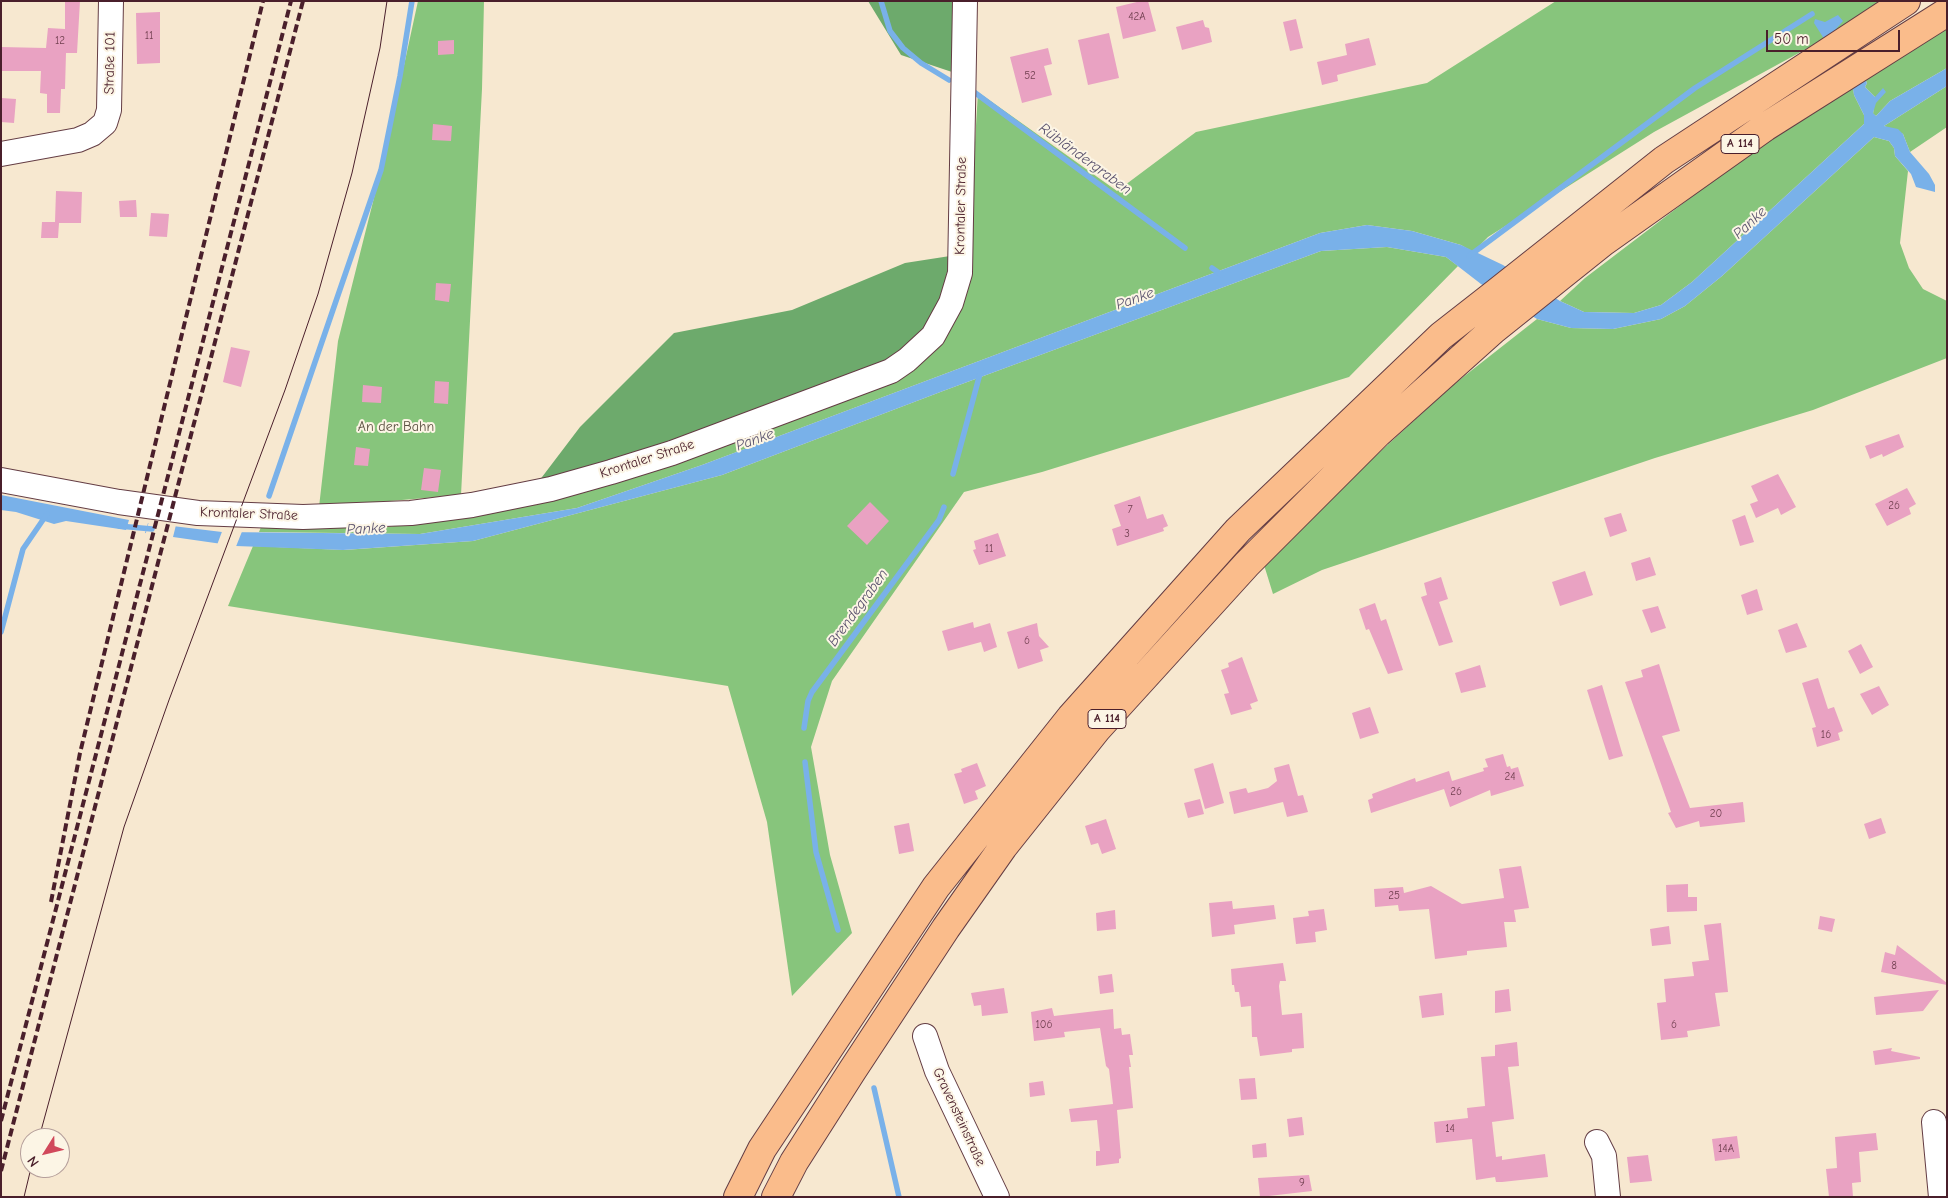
<!DOCTYPE html>
<meta charset="utf-8">
<style>
body{margin:0}
#map{position:relative;width:1948px;height:1198px;overflow:hidden;background:#f7e8d0;font-family:"Comic Neue",sans-serif}
canvas{display:block}
.frame{position:absolute;inset:0;border:2px solid #4a1f2b;pointer-events:none}
.north{position:absolute;left:20px;top:1128px;width:50px;height:50px;box-sizing:border-box;background:#fcf5e5;border:1px solid #b59f9b;border-radius:50%;rotate:234deg;font-size:14px;font-weight:700;line-height:20px;text-align:center;color:#4a1f2b}
.north::after{content:'';display:block;margin:auto;width:18px;height:22px;background:#d1495b;clip-path:polygon(50% 0,100% 100%,50% 72%,0 100%)}
.scale{position:absolute;left:1766px;top:30px;width:134px;height:22px;box-sizing:border-box;border:2px solid #4a1f2b;border-top:0;padding-left:6px;font-size:15px;line-height:18px;white-space:nowrap;color:#4a1f2b;-webkit-text-stroke:4px #fcf5e5;paint-order:stroke}
</style>
<div id="map">
<canvas width="1948" height="1198"></canvas>
<div class="frame"></div>
<div class="north">N</div>
<div class="scale">50 m</div>
</div>
<script>
const ctx = document.querySelector('canvas').getContext('2d');
ctx.lineJoin = 'round';
function fillPath(path, color) { ctx.fillStyle = color; ctx.fill(path, 'evenodd'); }
const toPath = rows => new Path2D(rows.map(r => 'M' + r).join(''));
function stroke(path, color, width, dash) { ctx.strokeStyle = color; ctx.lineWidth = width; ctx.lineCap = dash ? 'butt' : 'round'; ctx.setLineDash(dash || []); ctx.stroke(path); }
function drawText(font, color, halo, rows, align = 'center') {
  ctx.font = font + ' "Comic Neue",sans-serif'; ctx.lineWidth = 4; ctx.setLineDash([]); ctx.textBaseline = 'middle'; ctx.strokeStyle = halo; ctx.fillStyle = color; for (const [text, x, y, turn = 0] of rows) {
    ctx.save(); ctx.translate(x, y); ctx.rotate((+turn || 0) * Math.PI / 180); ctx.textAlign = isNaN(turn) ? turn : align; if (halo) ctx.strokeText(text, 0, 0); ctx.fillText(text, 0, 0); ctx.restore();
  }
}
fillPath(toPath([
 [418,1,484,1,482,89,461,495,319,507,338,341,383,162],
 [1556,1,1886,1,1819,42,1654,132,1488,237,1473,252,1461,245,1412,231,1367,225,1320,233,702,465,577,508,420,534,259,532,261,527,387,527,473,515,967,276,978,92,1117,191,1196,132,1427,83],
 [1947,27,1947,68,1890,101,1876,116,1873,114,1875,97,1865,87,1867,83,1865,79],
 [1947,86,1947,127,1910,152,1903,134,1884,126],
 [1853,87,1854,95,1864,115,1864,124,1692,282,1661,305,1634,313,1584,312,1560,301,1585,278,1761,144],
 [1874,137,1889,141,1894,148,1895,156,1908,171,1900,243,1909,268,1923,289,1947,301,1947,358,1813,410,1655,458,1322,570,1273,594,1264,565,1359,471,1453,385,1537,319,1571,328,1613,329,1661,319,1685,306,1722,276],
 [1387,247,1446,257,1458,266,1349,377,1042,472,964,492,832,681,811,747,830,855,852,933,792,996,767,822,728,686,228,606,253,546,344,550,473,541,722,475,943,391,1321,251]
]), '#87c57c');
fillPath(toPath([
 [868,1,952,1,952,72,901,55],
 [950,256,943,294,928,328,888,364,606,466,539,481,580,427,674,333,792,310,905,263]
]), '#6daa6c');
fillPath(toPath([
 [1838,15,1843,21,1836,29,1867,83,1865,87,1875,97,1883,88,1886,92,1876,103,1873,113,1876,116,1890,101,1947,68,1947,86,1884,126,1898,129,1903,134,1910,152,1929,174,1935,185,1935,192,1916,187,1911,174,1895,156,1894,148,1889,141,1874,137,1722,276,1685,306,1661,319,1613,329,1571,328,1537,319,1481,284,1446,257,1387,247,1321,251,943,391,722,475,473,541,343,550,236,546,145,533,148,523,222,532,420,534,577,508,702,465,1320,233,1367,225,1412,231,1461,245,1503,265,1560,301,1584,312,1634,313,1661,305,1692,282,1864,124,1864,115,1854,95,1852,83,1814,23,1815,19,1825,22],
 [1,495,129,520,126,530,66,521,54,524,16,512,1,510]
]), '#79b1e9');
fillPath(toPath([
 [149,521,176,525,172,541,145,536],
 [223,529,243,529,235,549,217,545]
]), '#f7e8d0');
stroke(toPath([
 [881,1,890,31,903,48,921,63,949,80],
 [970,89,1185,248],
 [1469,256,1695,88,1812,14],
 [1212,268,1222,275],
 [953,474,981,370],
 [269,496,381,170,400,76,412,1],
 [119,526,152,529],
 [1,632,23,549,47,514],
 [804,728,808,701,812,692,939,520,944,507],
 [805,762,816,852,838,930],
 [874,1088,899,1197]
]), '#79b1e9', 5.5);
fillPath(toPath([
 [65,1,80,1,77,53,66,53,65,89,61,89,60,113,47,113,47,94,40,93,41,71,1,71,1,47,46,48,48,28,65,29],
 [1141,1,1148,1,1156,31,1123,39,1116,7],
 [160,12,160,63,137,64,136,13],
 [1296,19,1303,48,1290,51,1283,22],
 [1203,20,1205,27,1209,28,1212,42,1182,50,1176,27],
 [1109,33,1119,78,1088,85,1078,40],
 [1369,38,1376,65,1337,75,1338,81,1322,85,1317,62,1347,55,1345,44],
 [454,40,454,54,438,55,438,41],
 [1048,48,1052,64,1044,66,1052,95,1022,103,1010,57],
 [1,98,16,99,14,123,1,122],
 [433,124,452,126,451,141,432,140],
 [56,191,82,192,81,223,59,223,58,238,41,238,42,222,55,222],
 [136,200,137,217,120,217,119,201],
 [151,213,169,214,167,237,149,236],
 [436,283,451,284,449,302,435,300],
 [231,347,250,351,241,387,223,382],
 [435,381,449,382,448,404,434,403],
 [363,385,382,387,381,403,362,402],
 [1899,434,1904,447,1883,457,1882,454,1870,459,1865,446],
 [356,447,370,449,368,466,354,465],
 [424,468,441,470,438,492,421,490],
 [1778,474,1796,507,1781,515,1778,508,1756,518,1750,504,1758,501,1751,486],
 [1907,488,1916,504,1909,508,1911,514,1887,526,1875,504],
 [1140,496,1147,519,1163,514,1168,526,1163,528,1164,531,1117,546,1112,529,1121,526,1114,505],
 [870,502,889,521,867,545,847,526],
 [1621,513,1627,531,1610,537,1604,518],
 [1745,515,1754,542,1740,546,1732,520],
 [998,533,1006,556,979,565,973,550,976,549,974,541],
 [1650,557,1656,575,1636,581,1631,563],
 [1585,571,1593,595,1560,606,1552,582],
 [1441,577,1448,599,1439,602,1453,642,1439,646,1421,597,1427,595,1424,583],
 [1757,589,1763,610,1747,615,1741,595],
 [1375,603,1381,621,1386,619,1403,670,1388,674,1369,629,1366,630,1359,609],
 [1658,606,1666,628,1651,633,1642,610],
 [973,622,974,628,990,623,997,647,984,652,981,642,948,651,942,631],
 [1037,623,1039,636,1049,647,1040,650,1043,661,1018,669,1007,632],
 [1797,623,1807,647,1786,653,1778,630],
 [1861,644,1873,667,1860,674,1848,651],
 [1242,657,1258,701,1250,704,1252,709,1231,715,1224,694,1229,693,1221,670,1229,667,1228,663],
 [1659,664,1680,731,1662,736,1690,808,1743,802,1745,822,1700,827,1699,821,1676,828,1668,813,1671,812,1625,682,1643,677,1641,670],
 [1480,665,1486,687,1461,693,1455,673],
 [1818,678,1828,709,1834,707,1843,731,1838,733,1840,740,1817,747,1812,728,1816,727,1802,683],
 [1602,685,1623,756,1609,760,1587,690],
 [1879,686,1889,705,1872,715,1860,694],
 [1370,707,1379,733,1360,739,1352,713],
 [1503,754,1507,767,1510,766,1511,769,1518,767,1524,786,1491,796,1490,790,1450,807,1444,789,1371,813,1368,800,1373,798,1372,794,1415,778,1416,782,1449,771,1452,781,1484,771,1483,768,1488,767,1485,759],
 [977,763,986,786,975,791,978,799,964,804,954,774,962,772,961,769],
 [1213,763,1224,803,1205,809,1194,769],
 [1289,764,1298,796,1303,795,1308,812,1287,817,1283,802,1234,814,1229,792,1246,788,1248,793,1268,788,1277,781,1274,768],
 [1200,799,1204,814,1188,818,1184,803],
 [1881,818,1886,833,1869,839,1864,824],
 [1106,819,1116,849,1102,854,1098,843,1091,845,1085,826],
 [909,823,914,851,899,854,894,826],
 [1521,866,1529,908,1514,910,1516,922,1504,922,1507,947,1467,951,1467,955,1435,959,1429,909,1399,911,1398,905,1375,907,1374,889,1403,887,1404,893,1431,886,1462,904,1504,898,1499,869],
 [1688,884,1688,897,1697,897,1697,911,1667,912,1666,885],
 [1232,901,1233,909,1274,905,1276,919,1234,925,1235,934,1212,937,1209,903],
 [1324,909,1327,930,1315,932,1316,942,1296,944,1293,918,1309,916,1308,911],
 [1115,910,1116,929,1097,931,1096,913],
 [1820,916,1835,919,1832,932,1818,929],
 [1721,923,1728,992,1715,993,1720,1026,1687,1031,1688,1037,1661,1040,1657,1003,1666,1002,1664,979,1694,976,1692,962,1709,960,1704,925],
 [1669,926,1671,944,1652,946,1650,929],
 [1897,945,1947,983,1947,985,1881,972,1885,952,1895,955],
 [1283,963,1286,981,1280,981,1279,986,1282,1015,1302,1013,1304,1048,1292,1049,1292,1052,1260,1056,1257,1037,1252,1037,1251,1006,1241,1007,1239,992,1235,992,1234,985,1232,985,1231,969],
 [1112,974,1114,992,1100,994,1098,976],
 [1004,988,1008,1013,982,1016,981,1005,974,1006,971,993],
 [1509,989,1511,1011,1495,1013,1495,991],
 [1939,990,1923,1011,1876,1015,1874,997],
 [1442,993,1444,1015,1422,1018,1419,996],
 [1052,1008,1054,1016,1113,1009,1114,1029,1121,1028,1122,1035,1130,1034,1133,1055,1129,1055,1131,1067,1129,1067,1133,1108,1117,1110,1121,1158,1119,1159,1119,1163,1096,1166,1096,1151,1100,1151,1097,1120,1071,1122,1069,1109,1113,1104,1109,1069,1106,1066,1100,1028,1064,1032,1065,1037,1034,1041,1031,1012],
 [1517,1042,1519,1066,1508,1067,1514,1119,1492,1122,1496,1157,1502,1156,1502,1160,1545,1154,1548,1177,1502,1182,1496,1182,1495,1177,1476,1180,1472,1139,1436,1143,1434,1122,1468,1118,1467,1108,1485,1106,1481,1057,1495,1056,1495,1045],
 [1892,1048,1891,1051,1920,1057,1920,1059,1875,1065,1873,1051],
 [1255,1078,1257,1099,1241,1100,1239,1079],
 [1043,1081,1045,1095,1030,1097,1029,1083],
 [1302,1117,1304,1135,1289,1137,1287,1119],
 [1876,1133,1878,1150,1859,1152,1861,1182,1852,1183,1853,1197,1829,1197,1826,1169,1837,1168,1835,1137],
 [1737,1136,1740,1158,1715,1161,1712,1139],
 [1266,1143,1267,1157,1253,1158,1252,1145],
 [1648,1155,1652,1181,1630,1183,1627,1157],
 [1309,1175,1312,1191,1260,1197,1258,1178]
]), '#e9a2c2');
const minor = toPath([
 [1,154,78,140,92,134,105,123,109,110,111,1],
 [1,480,119,502,198,513,303,517,411,513,472,505,551,489,611,472,672,453,891,371,907,360,933,336,951,303,960,273,965,1],
 [925,1036,937,1071,997,1197],
 [1934,1122,1941,1197],
 [1597,1142,1604,1156,1608,1197]
]);
const highway = toPath([
 [738,1197,762,1149,936,887,1071,717,1238,530,1441,336,1496,293,1664,160,1906,1],
 [776,1197,794,1162,852,1071,946,928,1003,847,1097,729,1247,564,1378,433,1493,330,1603,242,1765,127,1947,12]
]);
stroke(minor, '#643d44', 26);
stroke(highway, '#643d44', 30);
stroke(minor, '#fff', 24);
stroke(highway, '#fabc8b', 28);
stroke(toPath([
 [39,1138,124,827,169,700,285,390,318,294,352,173,380,48,387,1],
 [24,1197,31,1168]
]), '#4a1f2b', 1);
stroke(toPath([
 [51,902,80,753,263,1],
 [1,1121,291,1],
 [1,1171,303,1]
]), '#4a1f2b', 4, [8, 4]);
drawText('11px', '#724051', null, [
 ["42A",1137,17],
 ["11",149,36],
 ["12",60,41],
 ["52",1030,76],
 ["26",1894,506],
 ["7",1130,510],
 ["3",1127,534],
 ["11",989,549],
 ["6",1027,641],
 ["16",1826,735],
 ["24",1510,777],
 ["26",1456,792],
 ["20",1716,814],
 ["25",1394,896],
 ["8",1894,966],
 ["106",1044,1025],
 ["6",1674,1025],
 ["14",1450,1129],
 ["14A",1726,1149],
 ["9",1302,1183]
]);
for (const [x, y, w] of [
 [1740,144,38],
 [1107,719,38]
]) { const box = new Path2D(); box.roundRect(x - w / 2, y - 9.5, w, 19, 4); ctx.fillStyle = '#fcf5e5'; ctx.fill(box); stroke(box, '#4a1f2b', 1); }
drawText('bold 12px', '#4a1f2b', null, [
 ["A 114",1740,144],
 ["A 114",1107,719]
]);
drawText('14px', '#4a1f2b', '#fcf5e5', [
 ["Straße 101",110,63,-89],
 ["Krontaler Straße",961,206,-89],
 ["Krontaler Straße",647,459,-18],
 ["Krontaler Straße",249,514,2],
 ["Gravensteinstraße",959,1117,65]
]);
drawText('14px', '#5c5143', '#fcf5e5', [
 ["An der Bahn",396,427]
]);
drawText('italic 15px', '#5a526e', '#fcf5e5', [
 ["Rübländergraben",1085,159,36],
 ["Panke",1750,223,-43],
 ["Panke",1135,299,-20],
 ["Panke",755,440,-20],
 ["Panke",366,529,-3],
 ["Brendegraben",858,608,-54]
]);
</script>
